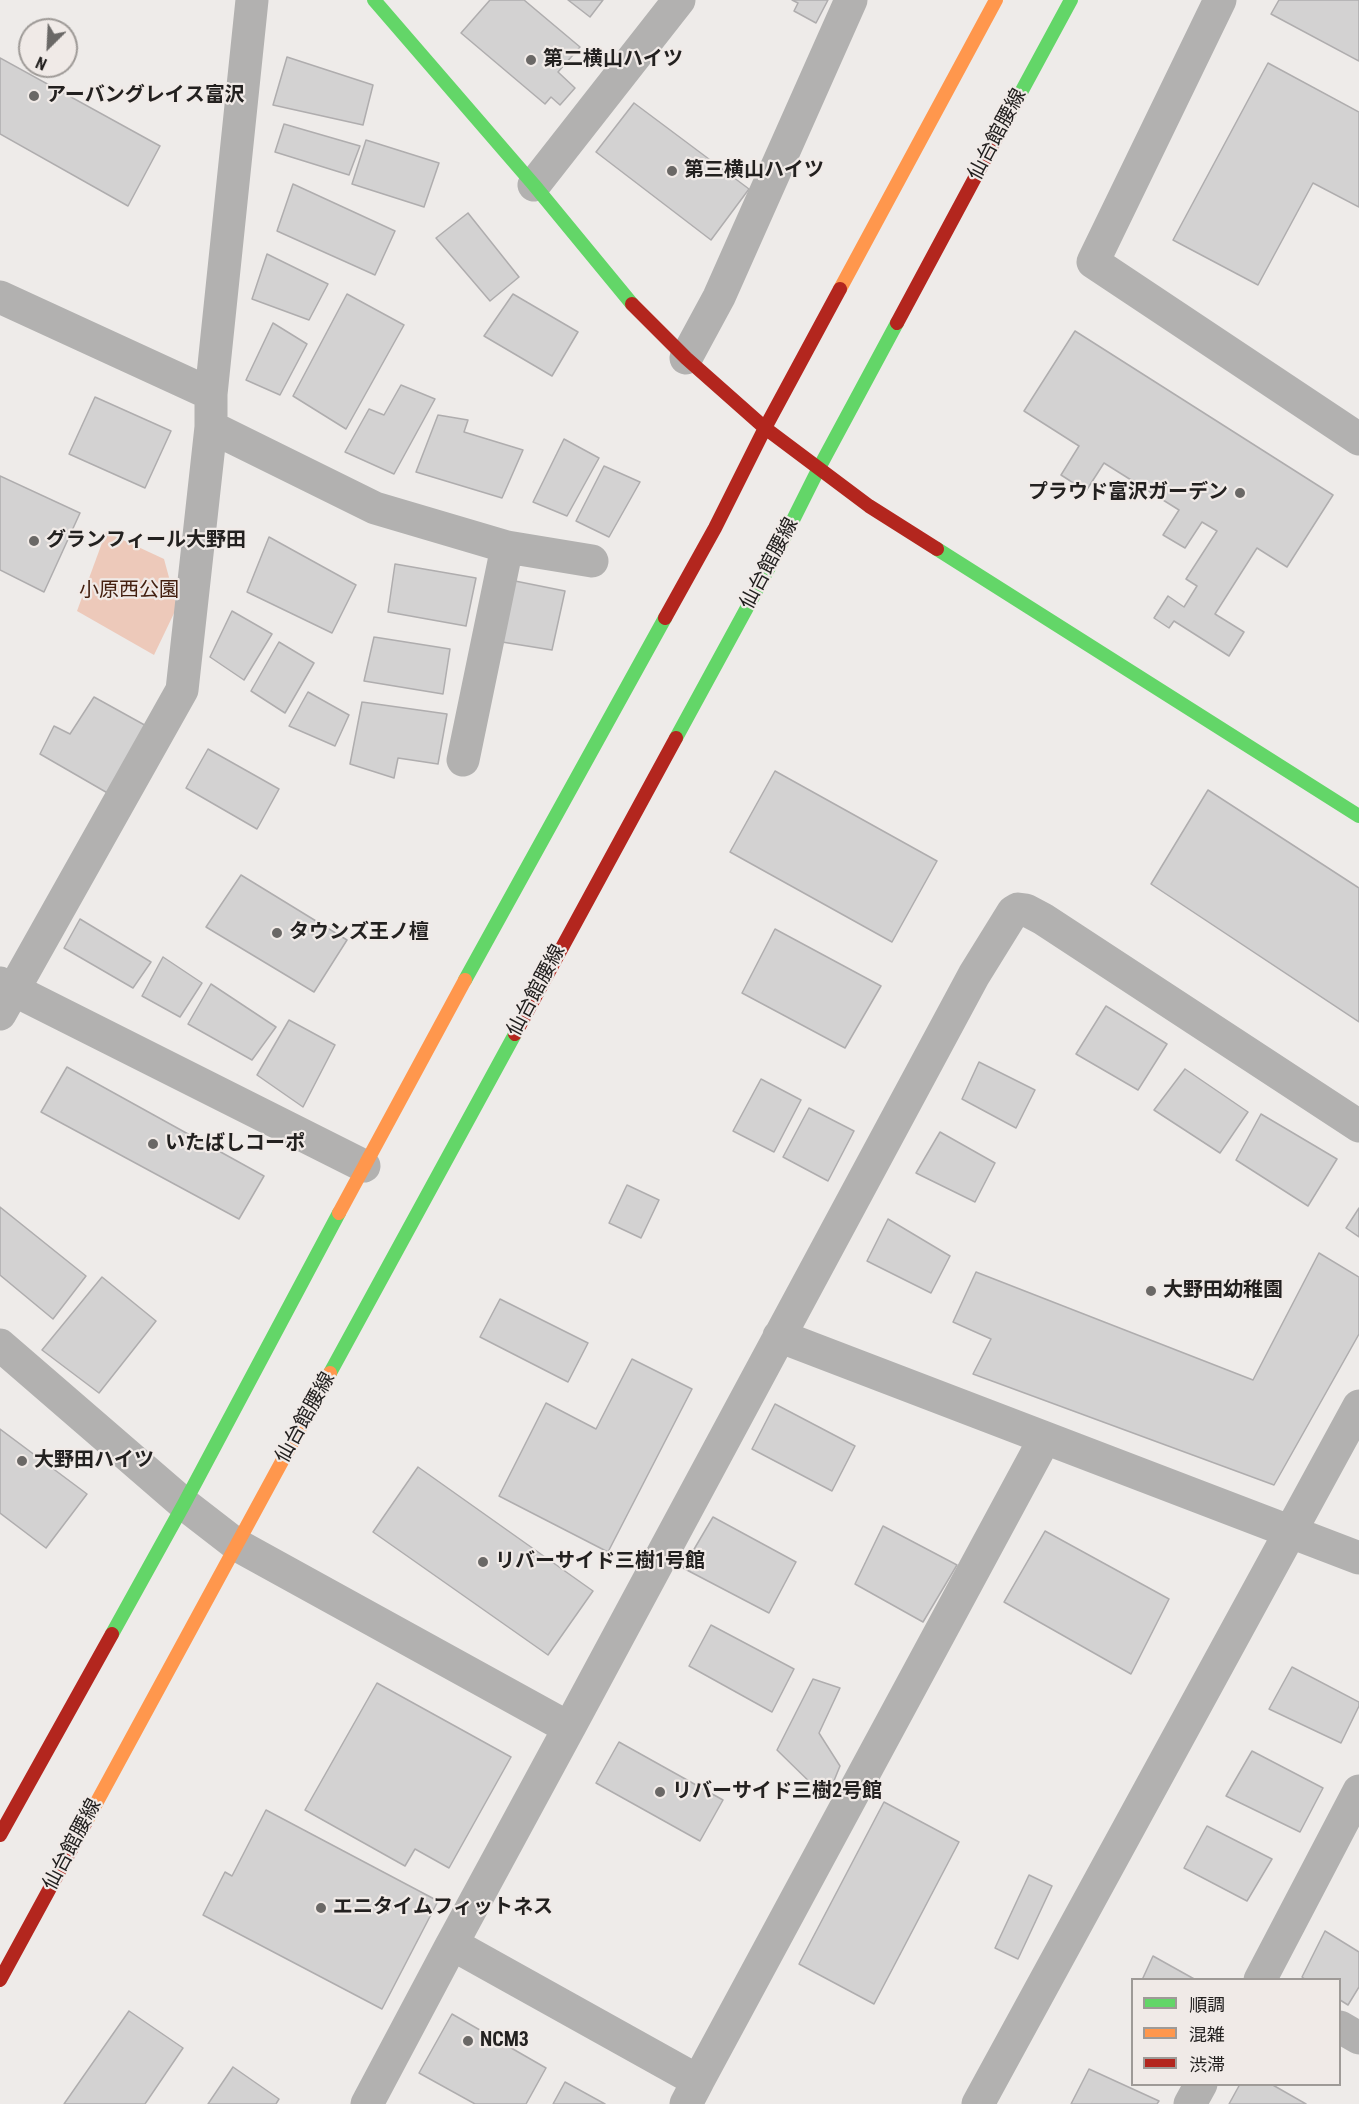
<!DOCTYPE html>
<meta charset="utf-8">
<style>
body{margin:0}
#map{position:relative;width:1359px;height:2104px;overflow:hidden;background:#eeebe9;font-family:"Roboto Condensed","Noto Sans JP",sans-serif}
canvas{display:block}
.legend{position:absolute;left:1131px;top:1978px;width:210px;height:108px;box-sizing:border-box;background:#f0eae7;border:2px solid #9e9a97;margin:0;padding:8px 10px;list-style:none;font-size:18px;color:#232120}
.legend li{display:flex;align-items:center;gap:12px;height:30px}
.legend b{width:30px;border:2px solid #9e9a97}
.north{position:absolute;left:18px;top:18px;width:60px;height:60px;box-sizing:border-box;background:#f0eae7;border:2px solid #9e9a97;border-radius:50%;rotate:204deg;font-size:16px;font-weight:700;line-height:24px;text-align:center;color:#232120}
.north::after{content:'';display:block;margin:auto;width:21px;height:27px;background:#6a6866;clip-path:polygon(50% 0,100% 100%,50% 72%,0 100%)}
</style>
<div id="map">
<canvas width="1359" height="2104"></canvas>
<ul class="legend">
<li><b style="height:8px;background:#63d668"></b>順調</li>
<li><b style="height:8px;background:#ff974d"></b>混雑</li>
<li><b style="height:8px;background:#b3261e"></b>渋滞</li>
</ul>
<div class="north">N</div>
</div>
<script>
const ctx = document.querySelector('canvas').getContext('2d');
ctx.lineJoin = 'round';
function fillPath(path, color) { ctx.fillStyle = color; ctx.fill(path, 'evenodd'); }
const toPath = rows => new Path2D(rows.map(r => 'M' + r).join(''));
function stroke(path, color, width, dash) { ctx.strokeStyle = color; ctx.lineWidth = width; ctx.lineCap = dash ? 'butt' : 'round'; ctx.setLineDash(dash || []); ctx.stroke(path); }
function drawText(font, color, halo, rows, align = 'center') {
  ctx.font = font + ' "Roboto Condensed","Noto Sans JP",sans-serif'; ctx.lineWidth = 4.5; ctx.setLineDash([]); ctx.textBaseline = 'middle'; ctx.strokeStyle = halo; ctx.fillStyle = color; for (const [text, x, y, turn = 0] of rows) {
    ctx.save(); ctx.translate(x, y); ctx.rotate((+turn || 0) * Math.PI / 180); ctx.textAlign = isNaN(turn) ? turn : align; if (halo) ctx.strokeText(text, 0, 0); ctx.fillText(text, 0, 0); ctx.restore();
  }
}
fillPath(toPath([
 [106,532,164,559,177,607,154,655,77,611]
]), '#edc9ba');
const building = toPath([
 [490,0,524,0,580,47,558,72,575,88,560,105,551,97,545,104,461,33,490,0],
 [568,0,603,0,590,17,568,0],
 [792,0,828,0,816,23,794,11,798,3,792,0],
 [1279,0,1359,0,1359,61,1271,14,1279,0],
 [287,57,373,85,363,125,273,105,287,57],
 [0,58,160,146,128,206,0,134,0,58],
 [1268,63,1359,112,1359,207,1313,183,1258,285,1173,240,1268,63],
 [634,103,749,189,711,240,596,152,634,103],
 [284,124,360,146,349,175,275,152,284,124],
 [366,140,439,163,424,207,352,184,366,140],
 [293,184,395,231,375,275,277,231,293,184],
 [468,213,519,277,490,301,436,238,468,213],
 [267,254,328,284,309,320,252,299,267,254],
 [347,294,404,325,346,429,293,396,347,294],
 [513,294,578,332,552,376,484,336,513,294],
 [273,323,307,344,280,395,246,380,273,323],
 [1075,331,1333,495,1287,567,1257,548,1215,614,1244,632,1229,656,1174,621,1169,628,1154,618,1168,596,1184,607,1197,586,1186,579,1217,531,1202,522,1185,548,1163,535,1179,510,1104,463,1086,491,1061,475,1079,446,1024,411,1075,331],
 [401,385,435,399,394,474,345,452,369,409,384,415,401,385],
 [95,397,171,431,145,488,69,454,95,397],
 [438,415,468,420,464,432,523,450,502,498,416,472,438,415],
 [564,439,599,458,567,516,533,502,564,439],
 [604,466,640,482,609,537,576,521,604,466],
 [0,476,80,513,44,592,0,570,0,476],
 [269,537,356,585,332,633,247,592,269,537],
 [395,564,476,578,466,626,388,612,395,564],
 [515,581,565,591,552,650,502,642,515,581],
 [232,611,272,634,244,680,210,657,232,611],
 [374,637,450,649,443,694,364,681,374,637],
 [279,642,314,663,285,713,251,691,279,642],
 [308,692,349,715,335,746,289,726,308,692],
 [94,697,150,728,111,795,40,754,54,726,70,734,94,697],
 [362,702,447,714,438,764,398,758,394,778,350,764,362,702],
 [208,749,279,789,257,829,186,788,208,749],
 [775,771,937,861,892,942,730,852,775,771],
 [1208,790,1359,888,1359,1022,1151,884,1208,790],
 [241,875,347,940,314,992,206,927,241,875],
 [80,919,151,962,133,988,64,948,80,919],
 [775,929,881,986,845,1048,742,993,775,929],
 [163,957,202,983,180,1017,142,996,163,957],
 [211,984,276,1027,252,1060,188,1024,211,984],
 [1106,1006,1167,1044,1138,1090,1076,1054,1106,1006],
 [289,1020,335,1045,303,1107,257,1075,289,1020],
 [979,1062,1035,1090,1016,1128,962,1099,979,1062],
 [67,1067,264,1176,239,1219,41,1112,67,1067],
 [1185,1069,1248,1112,1220,1153,1154,1110,1185,1069],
 [761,1079,801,1100,774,1152,733,1131,761,1079],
 [809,1108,854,1131,828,1181,783,1157,809,1108],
 [1261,1114,1337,1159,1308,1206,1236,1160,1261,1114],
 [940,1132,995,1163,975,1202,916,1173,940,1132],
 [627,1185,659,1200,641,1238,609,1223,627,1185],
 [0,1207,86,1276,53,1319,0,1275,0,1207],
 [1359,1208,1359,1237,1346,1228,1359,1208],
 [888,1219,950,1256,931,1293,867,1261,888,1219],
 [1319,1253,1359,1277,1359,1334,1274,1485,973,1374,991,1339,953,1322,976,1272,1253,1380,1319,1253],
 [102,1277,156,1321,99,1393,42,1350,102,1277],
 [500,1299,588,1343,568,1382,480,1337,500,1299],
 [632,1359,692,1389,608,1552,499,1496,546,1403,596,1429,632,1359],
 [775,1404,855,1446,832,1491,752,1449,775,1404],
 [0,1429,87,1494,46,1548,0,1513,0,1429],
 [418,1467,593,1591,548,1655,373,1532,418,1467],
 [713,1517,796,1562,769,1613,683,1568,713,1517],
 [883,1526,957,1565,923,1622,855,1584,883,1526],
 [1045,1531,1169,1599,1131,1674,1004,1602,1045,1531],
 [711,1625,794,1669,772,1712,689,1666,711,1625],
 [1292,1667,1359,1702,1359,1706,1341,1743,1269,1709,1292,1667],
 [813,1679,840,1688,819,1733,840,1766,831,1788,822,1794,777,1750,813,1679],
 [377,1683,511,1757,449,1868,415,1849,405,1866,305,1810,377,1683],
 [619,1742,723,1800,700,1841,596,1783,619,1742],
 [1252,1751,1323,1788,1300,1832,1226,1796,1252,1751],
 [884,1802,959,1842,874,2004,799,1964,884,1802],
 [266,1810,438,1901,382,2009,203,1915,225,1872,232,1876,266,1810],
 [1207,1826,1272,1859,1247,1901,1184,1868,1207,1826],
 [1029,1875,1052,1886,1018,1959,995,1948,1029,1875],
 [1325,1931,1359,1952,1359,1987,1348,2005,1340,2000,1340,1980,1306,1980,1302,1977,1325,1931],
 [1153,1956,1196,1980,1142,1980,1153,1956],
 [129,2011,183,2048,145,2104,64,2104,129,2011],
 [452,2014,546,2068,526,2104,475,2104,419,2073,452,2014],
 [233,2067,279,2099,276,2104,208,2104,233,2067],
 [1089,2069,1159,2101,1157,2104,1071,2104,1089,2069],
 [565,2082,605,2104,553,2104,565,2082],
 [1240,2084,1271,2084,1306,2104,1229,2104,1240,2084]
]);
fillPath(building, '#d3d2d2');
stroke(building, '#afadae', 1.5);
stroke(toPath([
 [1220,0,1093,262,1359,439],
 [534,185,679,0],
 [0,297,211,394],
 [686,358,719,297,851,0],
 [211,427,375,508,507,547,592,561],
 [463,760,507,547],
 [0,983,364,1166],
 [0,1014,182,690,211,427,211,394,252,0],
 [779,1336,1359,1558],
 [0,1345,184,1504,237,1545,569,1728,452,1944,698,2081,686,2104],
 [569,1728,974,975,1013,912,1018,909,1026,910,1043,919,1359,1126],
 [1260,1980,1359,1791],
 [1340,2027,1359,2038],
 [698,2081,1045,1438],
 [367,2104,452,1944],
 [978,2104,1359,1406],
 [1190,2104,1201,2084]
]), '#b2b1b0', 33);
stroke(toPath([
 [374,0,534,185,632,304],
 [999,133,1071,0],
 [937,549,1359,816],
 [676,738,773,560,819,468,897,323],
 [465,980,665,618],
 [330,1373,515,1034],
 [112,1634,184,1504,339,1213]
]), '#63d668', 14);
stroke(toPath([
 [840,289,996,0],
 [339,1213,465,980],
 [86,1822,330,1373]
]), '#ff974d', 14);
stroke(toPath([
 [632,304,686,358,765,428,869,506,937,549],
 [897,323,999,133],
 [665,618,715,528,765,428,840,289],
 [515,1034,676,738],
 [0,1835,112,1634],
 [0,1980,86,1822]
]), '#b3261e', 14);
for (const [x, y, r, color] of [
 [531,60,6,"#6a6866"],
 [34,96,6,"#6a6866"],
 [672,171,6,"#6a6866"],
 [1240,493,6,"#6a6866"],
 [34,541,6,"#6a6866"],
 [277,933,6,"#6a6866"],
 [153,1144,6,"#6a6866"],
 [1151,1291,6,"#6a6866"],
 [22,1461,6,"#6a6866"],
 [483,1562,6,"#6a6866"],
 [660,1792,6,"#6a6866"],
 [321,1908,6,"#6a6866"],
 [468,2041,6,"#6a6866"]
]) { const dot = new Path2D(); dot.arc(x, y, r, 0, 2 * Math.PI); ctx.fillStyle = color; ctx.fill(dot); stroke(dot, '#f0eae7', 2); }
drawText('bold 20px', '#232120', '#f0eae7', [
 ["第二横山ハイツ",543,60],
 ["アーバングレイス富沢",46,96],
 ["第三横山ハイツ",684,171],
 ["プラウド富沢ガーデン",1228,493,"right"],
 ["グランフィール大野田",46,541],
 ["タウンズ王ノ檀",289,933],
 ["いたばしコーポ",165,1144],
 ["大野田幼稚園",1163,1291],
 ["大野田ハイツ",34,1461],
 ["リバーサイド三樹1号館",495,1562],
 ["リバーサイド三樹2号館",672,1792],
 ["エニタイムフィットネス",333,1908],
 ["NCM3",480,2041]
], 'left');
drawText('20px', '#232120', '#f0eae7', [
 ["仙台館腰線",998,135,-62],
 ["仙台館腰線",770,564,-62],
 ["仙台館腰線",537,991,-62],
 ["仙台館腰線",306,1418,-61],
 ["仙台館腰線",73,1845,-62]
]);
drawText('20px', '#442010', '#f0eae7', [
 ["小原西公園",129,591]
]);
</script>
